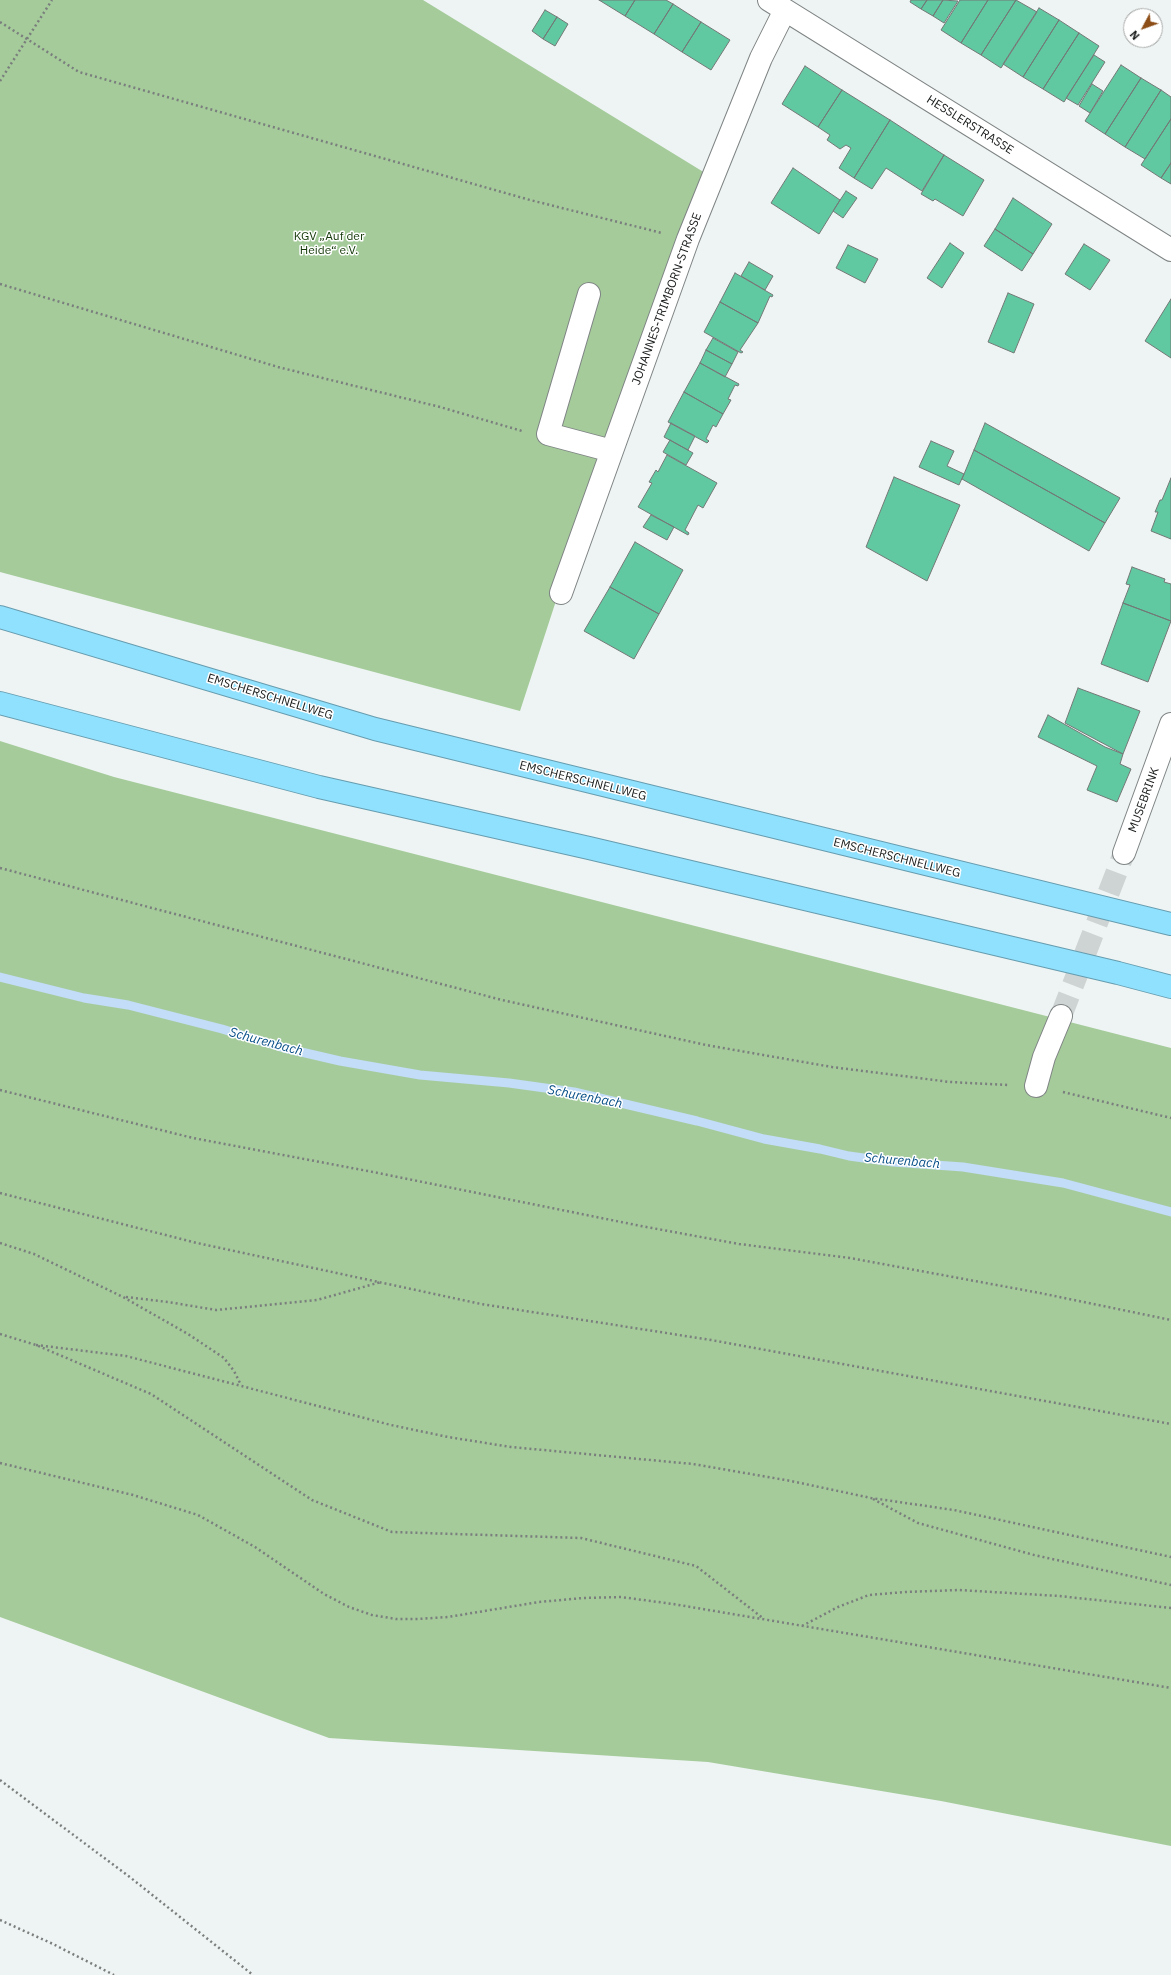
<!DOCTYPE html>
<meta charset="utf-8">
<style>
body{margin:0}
#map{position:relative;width:1171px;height:1975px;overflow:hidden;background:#eef4f3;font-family:"IBM Plex Sans",sans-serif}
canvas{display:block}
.north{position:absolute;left:1123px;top:8px;width:40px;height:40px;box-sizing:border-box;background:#fff;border:1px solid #a3a4a4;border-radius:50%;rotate:229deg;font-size:11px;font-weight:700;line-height:16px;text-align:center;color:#191b1b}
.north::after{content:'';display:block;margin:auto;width:14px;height:18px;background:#8d4d16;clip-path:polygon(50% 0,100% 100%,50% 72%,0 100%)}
</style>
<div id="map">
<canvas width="1171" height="1975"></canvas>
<div class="north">N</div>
</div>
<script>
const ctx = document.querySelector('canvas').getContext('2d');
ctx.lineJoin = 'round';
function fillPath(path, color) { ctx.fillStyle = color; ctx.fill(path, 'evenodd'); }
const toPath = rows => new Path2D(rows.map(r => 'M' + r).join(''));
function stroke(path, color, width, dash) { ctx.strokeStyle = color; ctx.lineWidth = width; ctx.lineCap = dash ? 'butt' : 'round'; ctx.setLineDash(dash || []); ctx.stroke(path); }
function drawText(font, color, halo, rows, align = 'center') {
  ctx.font = font + ' "IBM Plex Sans",sans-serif'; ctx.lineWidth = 3; ctx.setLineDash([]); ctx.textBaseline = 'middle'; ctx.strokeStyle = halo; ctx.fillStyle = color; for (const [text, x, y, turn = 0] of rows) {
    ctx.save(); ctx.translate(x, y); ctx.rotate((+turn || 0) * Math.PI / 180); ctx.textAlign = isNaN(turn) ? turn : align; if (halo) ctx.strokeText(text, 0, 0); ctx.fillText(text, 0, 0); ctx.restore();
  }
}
fillPath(toPath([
 [0,0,423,0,710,176,603,457,520,711,0,572],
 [0,741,114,777,1171,1048,1171,1846,941,1801,708,1762,329,1738,0,1617]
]), '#a5cb9b');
stroke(toPath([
 [0,977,84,998,128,1005,222,1029,284,1048,340,1061,420,1075,509,1083,574,1092,697,1121,764,1139,820,1149,849,1156,893,1162,963,1167,1063,1183,1171,1212]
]), '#c3dcf7', 9);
const building = toPath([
 [599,0,635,0,625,16,599,0],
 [635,0,666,0,673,4,654,34,625,16,635,0],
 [911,0,927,0,921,9,910,2,911,0],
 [927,0,943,0,933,16,921,9,927,0],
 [943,0,958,1,944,23,933,16,943,0],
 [960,0,988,0,961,43,941,30,960,0],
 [988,0,1016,0,981,55,961,43,988,0],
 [1016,0,1037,12,1001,68,981,55,1016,0],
 [673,4,701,22,682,52,654,34,673,4],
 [1039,8,1059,20,1023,77,1003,64,1039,8],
 [545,10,557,17,543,39,532,31,545,10],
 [557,17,568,24,555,46,543,39,557,17],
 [1059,20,1079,33,1043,89,1023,77,1059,20],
 [701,22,730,40,711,70,682,52,701,22],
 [1079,33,1099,46,1064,102,1043,89,1079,33],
 [1094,55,1105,62,1078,105,1066,98,1094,55],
 [1121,65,1141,78,1105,134,1085,121,1121,65],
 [805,66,842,90,818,127,782,104,805,66],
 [1141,78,1161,90,1125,147,1105,134,1141,78],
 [1092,84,1103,91,1090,113,1079,106,1092,84],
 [842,90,890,120,854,178,839,168,851,148,846,145,840,149,827,140,830,135,818,127,842,90],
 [1161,90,1171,97,1171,119,1145,159,1125,147,1161,90],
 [1171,119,1171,163,1161,178,1141,165,1171,119],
 [890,120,944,155,922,191,886,168,872,189,854,178,890,120],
 [944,155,984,180,963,216,935,199,933,201,921,194,944,155],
 [1171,163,1171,184,1161,178,1171,163],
 [793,168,840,200,819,234,771,203,793,168],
 [846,191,857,198,843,218,833,211,846,191],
 [1013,198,1052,224,1033,254,995,229,1013,198],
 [995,229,1033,254,1022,271,984,246,995,229],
 [950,243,964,253,942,288,927,278,950,243],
 [1084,244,1110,260,1090,290,1065,274,1084,244],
 [848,245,878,259,865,283,836,268,848,245],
 [749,262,773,276,765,290,741,276,749,262],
 [735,273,773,295,772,297,770,296,758,323,720,302,735,273],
 [1008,293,1034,304,1014,353,988,342,1008,293],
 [1171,299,1171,358,1145,341,1171,299],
 [720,302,758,323,740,350,743,352,741,353,704,332,720,302],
 [713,338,738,352,732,364,706,350,713,338],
 [706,350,732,364,725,377,700,363,706,350],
 [700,363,739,384,738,386,735,385,728,399,731,400,723,414,684,392,700,363],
 [684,392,723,414,716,427,713,425,706,439,709,441,707,443,668,422,684,392],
 [671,423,695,436,688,450,664,437,671,423],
 [985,423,1120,498,1105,523,974,450,985,423],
 [670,440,693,453,686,465,663,452,670,440],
 [931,441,954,451,947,466,964,474,959,485,919,467,931,441],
 [974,450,1105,523,1089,551,962,479,974,450],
 [667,455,717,483,703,508,698,505,685,530,689,533,688,535,638,507,652,483,649,482,656,470,658,472,667,455],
 [894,477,960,505,927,581,866,547,894,477],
 [1171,478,1171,539,1151,531,1158,512,1155,512,1160,500,1162,500,1171,478],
 [651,515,674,527,667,540,643,527,651,515],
 [635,542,683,570,659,614,610,587,635,542],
 [1132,567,1165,579,1164,582,1171,584,1171,621,1123,603,1130,585,1126,584,1132,567],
 [610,587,659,614,634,659,584,631,610,587],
 [1123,603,1171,621,1148,682,1101,664,1123,603],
 [1078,688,1140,711,1123,754,1065,723,1078,688],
 [1048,715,1105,747,1123,754,1120,764,1131,769,1117,802,1087,790,1097,766,1038,737,1048,715]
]);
fillPath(building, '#60c9a2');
stroke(building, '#737876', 1);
stroke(toPath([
 [1061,1016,1124,853]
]), '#ced3d3', 22, [22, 11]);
const minor = toPath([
 [769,0,1171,250],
 [589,294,548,434,612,451],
 [561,593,688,239,761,58,785,10],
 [1124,853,1171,724],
 [1036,1086,1044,1057,1061,1016]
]);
const highway = toPath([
 [0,617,375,729,1171,924],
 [0,703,319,787,589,848,1118,973,1171,987]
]);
stroke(minor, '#7f8484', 24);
stroke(highway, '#669caf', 24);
stroke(toPath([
 [0,22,79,72,530,200,662,233],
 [0,81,52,0],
 [0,284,278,367,440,407,522,431],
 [0,868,502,1000,706,1045,832,1067,950,1082,1008,1085],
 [0,1090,193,1138,373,1172,641,1226,739,1244,850,1258,1040,1293,1171,1320],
 [1063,1092,1171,1118],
 [0,1193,197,1243,481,1304,711,1340,1171,1424],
 [0,1243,34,1254,123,1297,188,1334,224,1358,234,1371,241,1385],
 [126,1297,168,1302,216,1310,317,1300,381,1282],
 [0,1334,36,1345,151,1394,312,1500,392,1532,581,1538,696,1566,764,1619],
 [36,1345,126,1356,391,1425,448,1437,511,1447,693,1464,791,1481,871,1498,954,1510,1171,1557],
 [0,1463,133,1495,198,1515,255,1547,324,1594,349,1607,372,1615,396,1619,418,1619,448,1617,539,1602,583,1598,621,1597,673,1604,1171,1688],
 [873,1499,918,1523,1034,1555,1171,1585],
 [802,1626,838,1607,869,1595,905,1592,959,1590,1059,1596,1171,1608],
 [0,1780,131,1878,253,1975],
 [0,1920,53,1944,114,1975]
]), '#7a7e7d', 2.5, [2, 3]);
stroke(minor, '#fff', 22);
stroke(highway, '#90e1fe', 22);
drawText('12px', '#191b1b', '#fff', [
 ["HESSLERSTRASSE",970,125,32],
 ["JOHANNES-TRIMBORN-STRASSE",667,299,-70],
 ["EMSCHERSCHNELLWEG",270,697,17],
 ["EMSCHERSCHNELLWEG",583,781,14],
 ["MUSEBRINK",1144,800,-70],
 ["EMSCHERSCHNELLWEG",897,858,14]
]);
drawText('12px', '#133807', '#fff', [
 ["KGV „Auf der",329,237],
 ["Heide“ e.V.",329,251]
]);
drawText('italic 13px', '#054d87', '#fff', [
 ["Schurenbach",266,1042,15],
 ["Schurenbach",585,1097,11],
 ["Schurenbach",902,1161,5]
]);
</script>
